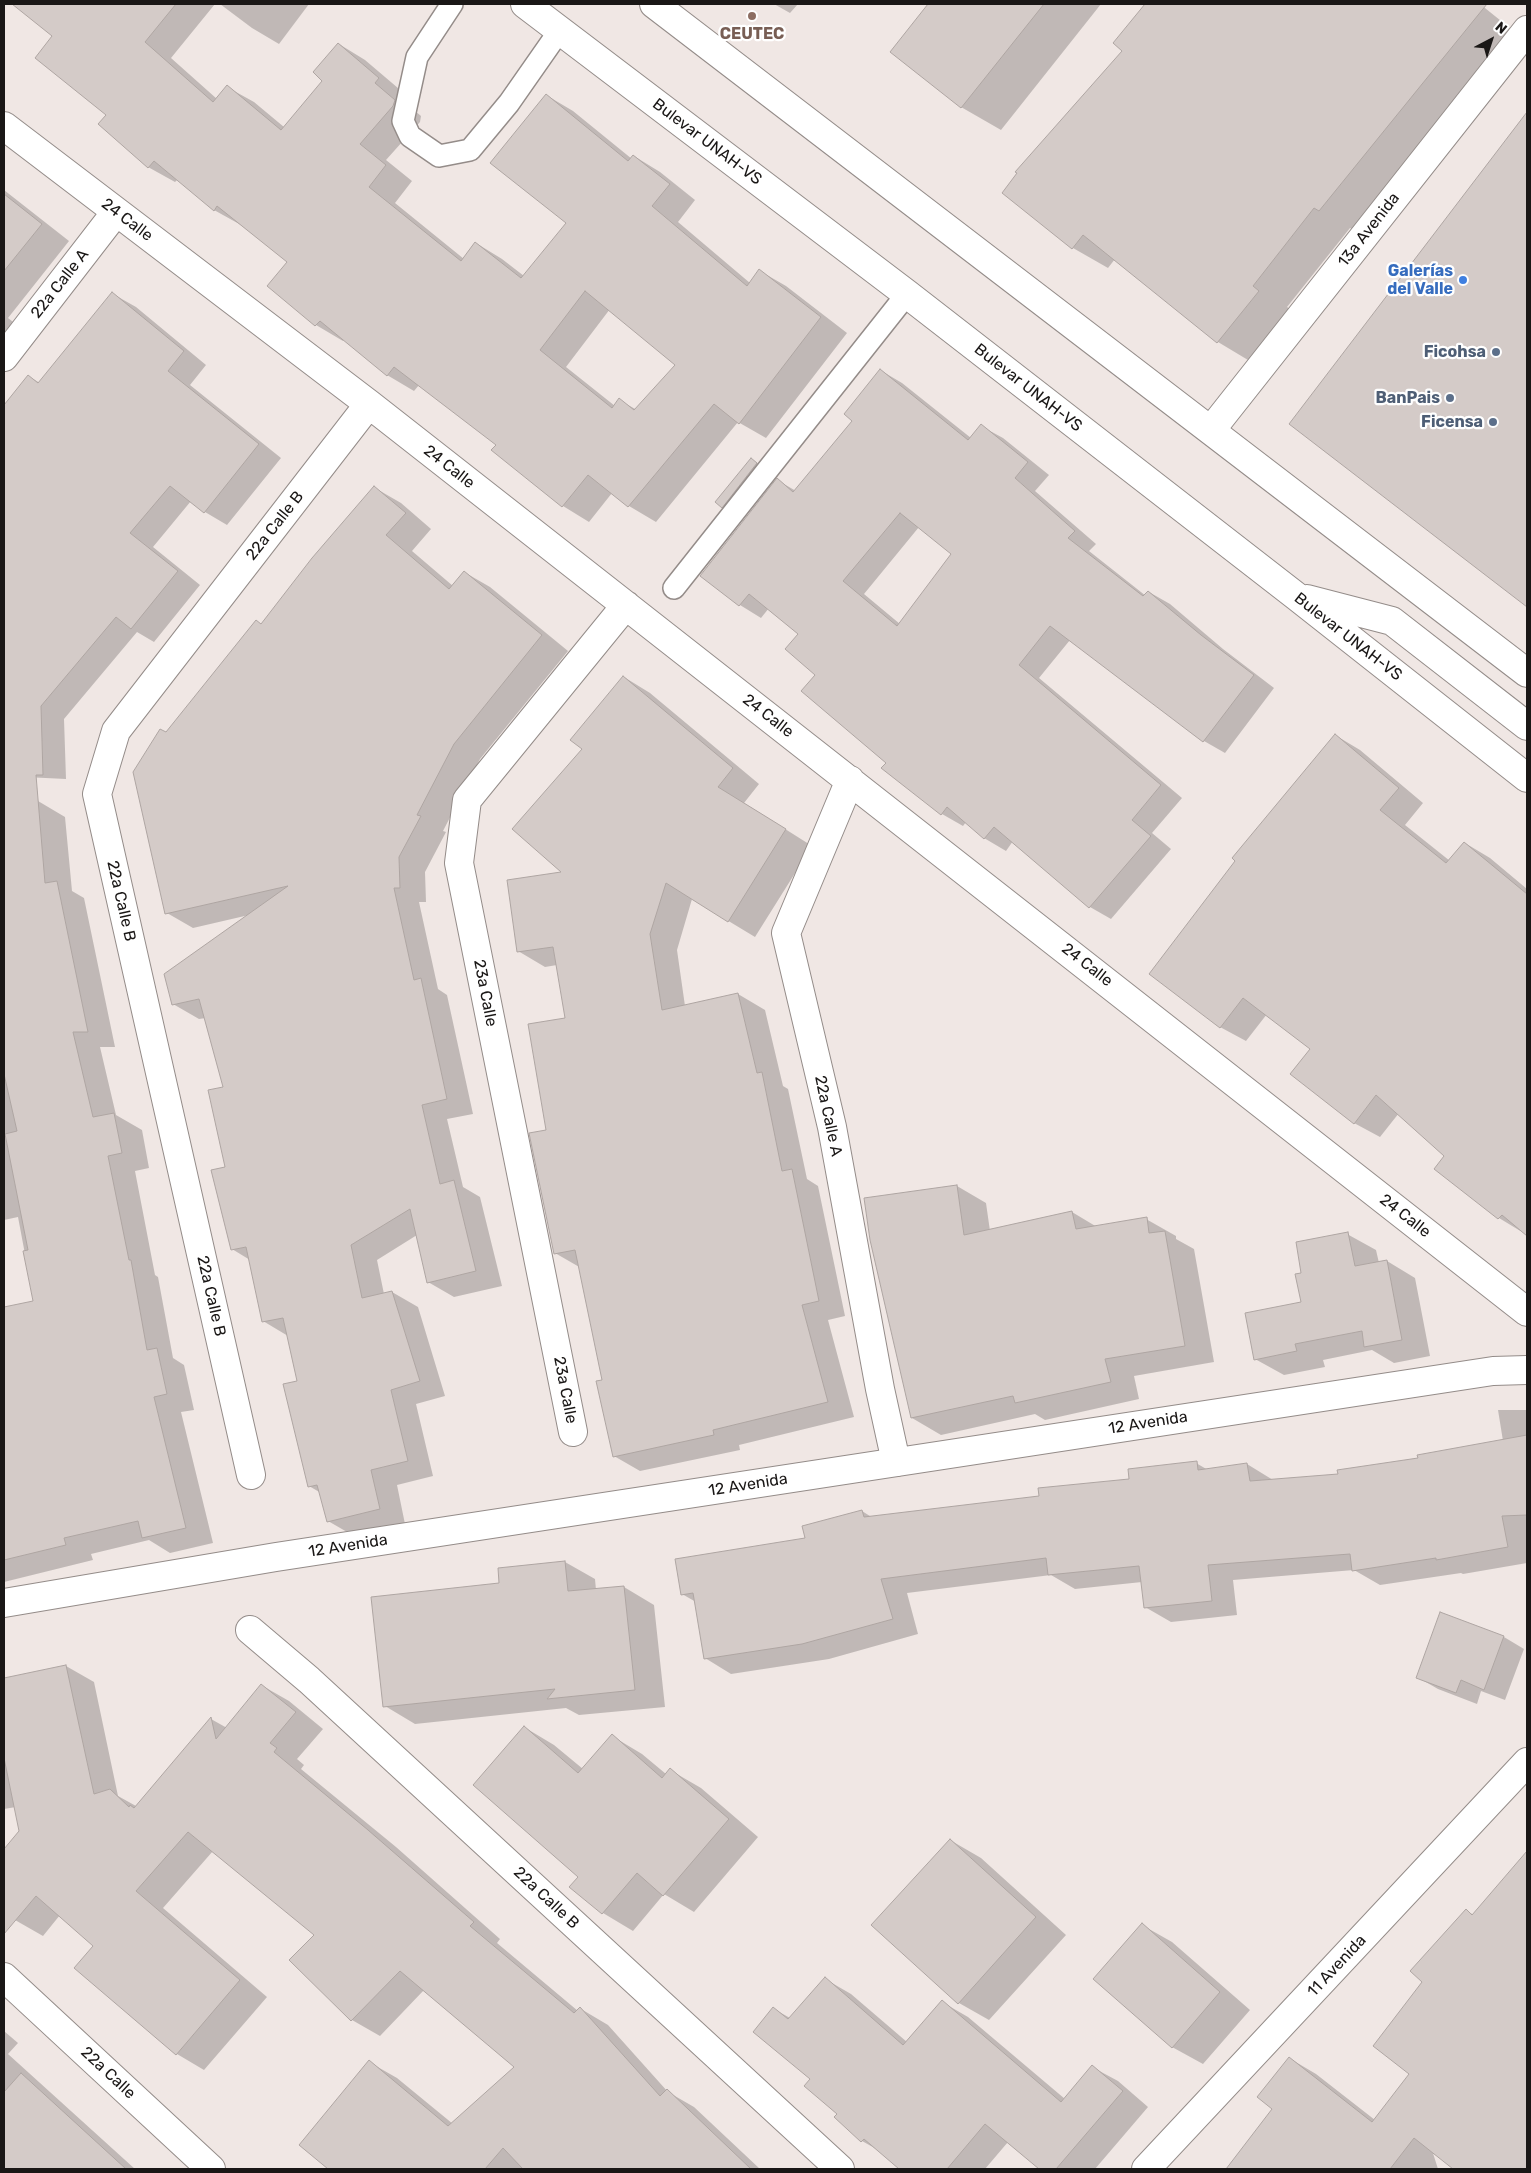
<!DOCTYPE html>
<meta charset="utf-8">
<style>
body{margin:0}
#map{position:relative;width:1531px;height:2173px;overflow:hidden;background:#f0e7e4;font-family:Rubik,sans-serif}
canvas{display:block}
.frame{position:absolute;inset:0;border:5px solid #1a1716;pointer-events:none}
.north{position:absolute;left:1466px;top:15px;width:50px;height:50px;-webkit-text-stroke:4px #fff;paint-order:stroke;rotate:40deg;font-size:14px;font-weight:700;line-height:20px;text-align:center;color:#1a1716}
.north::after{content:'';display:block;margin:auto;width:18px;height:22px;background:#1a1716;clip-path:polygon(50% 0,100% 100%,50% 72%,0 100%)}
</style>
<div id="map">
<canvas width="1531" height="2173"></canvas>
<div class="frame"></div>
<div class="north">N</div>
</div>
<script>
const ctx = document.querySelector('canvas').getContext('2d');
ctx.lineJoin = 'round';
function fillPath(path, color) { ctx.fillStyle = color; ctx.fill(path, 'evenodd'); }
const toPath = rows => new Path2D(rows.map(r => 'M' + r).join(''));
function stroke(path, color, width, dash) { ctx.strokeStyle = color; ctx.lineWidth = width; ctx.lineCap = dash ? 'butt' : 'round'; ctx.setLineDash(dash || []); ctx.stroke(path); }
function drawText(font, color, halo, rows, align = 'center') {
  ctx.font = font + ' Rubik,sans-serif'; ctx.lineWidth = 4.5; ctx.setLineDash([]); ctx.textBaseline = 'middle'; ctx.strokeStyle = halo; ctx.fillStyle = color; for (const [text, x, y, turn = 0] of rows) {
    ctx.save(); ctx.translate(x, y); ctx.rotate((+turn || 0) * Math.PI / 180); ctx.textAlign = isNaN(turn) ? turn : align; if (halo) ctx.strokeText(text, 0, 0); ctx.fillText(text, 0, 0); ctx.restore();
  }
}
fillPath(toPath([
 [43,4,215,4,171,58,217,99,227,87,254,102,284,127,323,81,339,44,365,60,405,94,401,99,421,116,420,122,386,160,412,181,395,203,464,259,476,243,502,259,524,276,568,223,546,95,573,111,632,159,634,156,660,172,695,200,678,222,750,283,760,271,786,286,847,333,766,438,738,422,656,522,629,506,612,493,589,522,563,506,493,450,497,445,419,385,414,391,387,375,344,339,343,341,316,325,269,286,289,262,241,225,214,210,178,179,175,182,148,167,107,115,54,36,32,18],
 [610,309,677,365,637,410,619,400,615,406,566,367],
 [220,4,309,4,279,44,252,28],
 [774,4,798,4,790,13],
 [930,4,1101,4,1001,130,961,107,892,51],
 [1147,4,1480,4,1516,33,1355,231,1350,228,1287,307,1294,312,1253,363,1218,342,1115,259,1108,268,1073,248,1124,51,1115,43],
 [1516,129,1527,135,1527,606,1291,424],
 [4,190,69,241,8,318,22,329,4,353],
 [113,294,136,307,206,365,190,385,281,458,227,525,205,512,191,501,153,547,200,585,154,642,137,632,64,719,66,779,4,776,4,407,28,376,40,383],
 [880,370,902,383,971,438,981,426,1003,438,1049,475,1035,491,1096,544,1089,551,1146,596,1149,592,1170,604,1223,649,1274,688,1225,753,1204,741,1070,640,1039,678,1182,798,1152,833,1171,849,1111,919,1090,907,1013,841,1006,851,984,838,966,822,963,826,942,814,888,762,817,675,800,634,769,608,761,618,740,605,777,480,796,491,854,421],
 [919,527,952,553,900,624,864,594],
 [752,460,777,475,743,518,723,506],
 [375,488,401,503,431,529,412,551,453,586,464,572,490,587,568,651,480,759,443,831,446,832,425,872,426,902,419,902,438,989,447,995,473,1114,447,1119,463,1187,480,1197,502,1286,454,1297,428,1282,417,1235,377,1260,384,1294,392,1292,418,1307,445,1396,416,1404,433,1476,397,1485,405,1524,354,1536,328,1521,321,1493,309,1486,299,1382,288,1336,263,1321,250,1260,232,1249,226,1168,224,1088,206,1018,199,1019,173,1004,249,915,193,928,167,913,166,734,262,625],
 [624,677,650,693,759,784,744,803,812,846,755,937,692,899,677,950,685,1006,738,994,765,1010,783,1086,788,1089,807,1179,818,1186,845,1316,828,1320,854,1417,739,1445,740,1450,640,1471,614,1456,604,1381,581,1268,555,1253,547,1131,566,1019,557,965,545,967,518,951,564,873,583,749],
 [1335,735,1360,750,1423,803,1405,825,1450,861,1465,843,1490,858,1527,889,1527,1084,1516,1098,1527,1107,1527,1235,1499,1218,1436,1169,1446,1156,1399,1113,1380,1137,1354,1123,1312,1049,1267,1014,1246,1041,1220,1027],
 [38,801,65,817,72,891,84,898,115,1047,100,1047,116,1115,142,1130,149,1168,135,1171,155,1275,158,1277,173,1358,184,1365,194,1410,181,1412,213,1543,170,1553,149,1540,91,1554,93,1560,4,1582,4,1308,34,1302,18,1217,4,1220,4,804],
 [957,1186,986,1203,990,1231,1072,1212,1097,1227,1146,1219,1176,1236,1176,1239,1194,1249,1214,1362,1134,1376,1139,1399,1045,1420,1035,1414,941,1435,912,1418],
 [1347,1234,1376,1250,1379,1263,1387,1261,1415,1278,1430,1356,1394,1363,1372,1350,1323,1360,1325,1367,1284,1375,1255,1359,1302,1303,1303,1274],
 [1498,1410,1527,1410,1527,1563,1463,1574,1461,1573,1380,1585,1354,1570,1233,1580,1237,1615,1171,1622,1145,1607,1142,1582,1075,1589,1051,1575,907,1593,918,1634,829,1659,731,1674,705,1658,696,1602,682,1594,807,1539,862,1511,873,1518,1040,1497,1131,1480,1196,1463,1208,1470,1247,1464,1273,1480,1339,1475,1503,1441],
 [565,1562,595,1579,596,1590,624,1587,654,1605,665,1707,579,1715,566,1708,415,1724,385,1706,501,1585],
 [1441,1614,1504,1637,1524,1649,1505,1700,1481,1691,1477,1704,1438,1689,1417,1677],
 [66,1666,94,1682,118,1796,136,1806,211,1719,227,1728,261,1685,289,1701,323,1729,297,1759,304,1765,301,1769,396,1847,500,1939,497,1943,578,2011,581,2009,608,2025,668,2092,694,2107,760,2169,329,2169,301,2145,369,2062,397,2078,453,2124,516,2067,424,1990,380,2036,352,2020,315,1935,213,1851,163,1908,267,1997,204,2070,177,2054,76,1968,94,1946,60,1915,43,1936,15,1920,4,1910,4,1850,21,1831,16,1807,4,1809,4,1679],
 [524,1727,554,1745,583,1769,612,1736,642,1754,666,1774,670,1770,701,1788,758,1837,694,1912,664,1894,633,1931,603,1913,571,1887,580,1877],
 [950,1840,981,1858,1066,1935,989,2020,959,2003],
 [1527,1853,1527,2169,1455,2169,1432,2150,1438,2169,1227,2169,1274,2109,1289,2058,1316,2074,1375,2120,1410,2074,1423,1982,1467,1911,1474,1915],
 [1142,1925,1172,1942,1250,2010,1203,2064,1172,2047],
 [825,1979,851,1994,907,2042,942,2002,968,2017,1065,2099,1092,2067,1118,2081,1148,2107,1095,2169,1041,2169,1008,2142,985,2169,901,2169,878,2150,862,2141,839,2114,812,2079,774,2009,790,2018],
 [4,2031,18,2043,8,2054,135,2169,4,2169]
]), '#0003');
const building = toPath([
 [12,4,176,4,145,42,213,102,227,85,281,130,322,81,313,72,338,43,379,78,375,83,395,100,393,106,360,144,386,165,369,187,461,261,475,242,521,278,566,223,490,163,546,94,628,161,633,155,670,184,652,206,747,286,759,269,821,317,739,424,714,404,628,507,588,475,562,507,491,450,496,445,394,367,387,376,320,321,315,326,267,286,287,262,217,206,214,211,154,161,148,168,98,124,106,115,35,58,52,36,12,4],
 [585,291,675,365,634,410,619,398,612,408,540,350,585,291],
 [928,4,1044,4,961,108,890,52,928,4],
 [1145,4,1487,4,1319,211,1314,208,1253,286,1259,291,1217,343,1083,235,1072,249,1002,193,1017,173,1015,172,1122,51,1113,43,1145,4],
 [1527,112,1527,607,1289,424,1527,112],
 [4,194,42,224,4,271,4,194],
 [112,292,184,351,168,371,259,444,204,513,170,486,130,533,178,571,131,629,116,617,41,706,43,775,36,775,45,883,57,881,88,1032,73,1032,93,1117,114,1113,122,1153,108,1156,129,1260,131,1260,147,1350,157,1348,167,1394,154,1397,186,1528,142,1538,138,1521,64,1538,66,1545,4,1560,4,1307,33,1301,23,1251,28,1250,5,1134,17,1131,4,1074,4,405,28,375,38,383,112,292],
 [880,369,968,440,981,424,1028,462,1015,478,1075,531,1068,538,1143,596,1148,591,1201,635,1254,675,1203,742,1050,626,1019,665,1161,785,1132,820,1151,836,1089,908,994,827,984,839,947,807,941,815,881,768,886,763,801,691,815,675,785,649,798,634,749,594,739,606,700,576,777,478,793,492,852,421,844,414,880,369],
 [900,513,951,554,897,626,843,581,900,513],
 [751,458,757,463,722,508,715,502,751,458],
 [374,486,406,513,386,535,449,589,464,571,542,635,454,744,417,815,421,816,399,857,400,888,394,888,414,980,421,978,447,1099,422,1105,440,1184,454,1180,476,1271,427,1283,410,1209,351,1245,362,1298,392,1291,420,1381,391,1390,408,1461,371,1470,380,1509,327,1522,317,1485,308,1487,283,1384,297,1381,283,1318,262,1322,246,1247,231,1250,211,1170,225,1167,208,1090,223,1087,199,999,172,1005,164,974,288,886,165,914,133,772,160,729,166,732,256,620,261,624,312,558,374,486],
 [623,676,733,768,718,787,786,829,728,922,666,883,650,934,662,1010,738,993,757,1073,762,1072,782,1171,792,1169,819,1301,802,1305,828,1402,713,1430,714,1435,613,1457,596,1381,602,1380,575,1250,554,1254,529,1133,546,1130,528,1024,565,1018,553,947,517,952,507,880,561,872,512,829,582,749,570,740,623,676],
 [1335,734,1399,788,1380,810,1446,863,1464,842,1527,894,1527,1236,1502,1215,1498,1219,1434,1169,1444,1156,1376,1095,1354,1124,1290,1074,1310,1049,1243,998,1220,1028,1149,974,1235,861,1232,858,1335,734],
 [957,1185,964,1235,1072,1211,1076,1229,1147,1217,1149,1233,1165,1231,1185,1346,1105,1359,1111,1382,1015,1403,1013,1396,911,1418,870,1240,864,1198,957,1185],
 [1348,1232,1355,1266,1387,1260,1402,1340,1364,1347,1362,1331,1295,1344,1297,1351,1254,1360,1245,1313,1301,1302,1295,1274,1301,1273,1296,1242,1348,1232],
 [1527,1435,1527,1515,1502,1516,1508,1547,1436,1560,1436,1558,1352,1571,1350,1554,1208,1565,1212,1601,1144,1608,1139,1566,1048,1575,1046,1558,881,1579,893,1619,802,1644,704,1659,693,1593,681,1595,675,1559,805,1538,802,1526,862,1510,864,1517,1039,1496,1038,1488,1129,1479,1128,1469,1197,1461,1198,1470,1247,1463,1250,1481,1338,1474,1337,1470,1418,1458,1417,1455,1527,1435],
 [565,1561,568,1591,624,1586,635,1690,547,1699,555,1689,383,1707,371,1597,499,1583,498,1568,565,1561],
 [1440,1612,1504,1636,1484,1690,1461,1680,1456,1693,1416,1678,1440,1612],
 [66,1665,94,1794,110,1789,129,1807,130,1805,134,1808,211,1717,216,1739,261,1684,296,1712,270,1743,277,1748,274,1752,368,1830,474,1922,470,1926,574,2013,580,2007,660,2096,667,2089,751,2169,523,2169,503,2148,485,2169,328,2169,299,2145,369,2060,448,2126,514,2067,400,1971,351,2021,289,1960,314,1935,188,1832,136,1891,240,1980,176,2055,74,1968,93,1946,36,1896,4,1934,4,1849,19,1831,4,1758,4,1678,66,1665],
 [524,1726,578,1773,612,1734,662,1778,670,1768,729,1819,663,1896,637,1873,602,1914,569,1887,578,1877,473,1785,524,1726],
 [950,1839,1036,1917,958,2004,871,1925,950,1839],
 [1527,1851,1527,2169,1453,2169,1414,2138,1390,2169,1226,2169,1272,2109,1257,2097,1289,2057,1372,2122,1409,2074,1373,2046,1422,1982,1410,1971,1466,1909,1472,1915,1527,1851],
 [1142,1923,1220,1992,1172,2048,1093,1979,1142,1923],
 [825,1977,903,2045,942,2000,1061,2102,1092,2065,1123,2091,1056,2169,1039,2169,985,2124,947,2169,899,2169,864,2139,861,2142,834,2117,837,2114,804,2086,810,2079,753,2032,773,2007,788,2019,825,1977],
 [21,2073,126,2169,4,2169,4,2092,21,2073]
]);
fillPath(building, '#d4cbc8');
stroke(building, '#aea5a2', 1);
const lane = toPath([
 [452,4,417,57,403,121,410,136,439,156,470,150,509,103,560,30],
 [674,588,907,294]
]);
const street = toPath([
 [4,126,369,404,1527,1312],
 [4,357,116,212],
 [1211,430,1527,30],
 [850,780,786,933,832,1127,880,1389,896,1462],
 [573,1432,459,863,467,800,626,605],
 [251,1475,97,794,116,731,369,404],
 [250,1630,309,1680,840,2169],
 [4,1977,211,2169],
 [1146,2169,1527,1762]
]);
const secondary = toPath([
 [525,4,907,294,1296,596,1527,778],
 [654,4,1527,673],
 [1307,599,1392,621,1527,726],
 [4,1603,276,1557,1493,1371,1527,1370]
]);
stroke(lane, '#948c89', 24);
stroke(street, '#948c89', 30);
stroke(secondary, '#948c89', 30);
stroke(lane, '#fff', 21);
stroke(street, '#fff', 28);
stroke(secondary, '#fff', 28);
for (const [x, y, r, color] of [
 [752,16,5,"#8d6e63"],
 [1463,280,5,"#3f7fe0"],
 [1496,352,5,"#5c6f8a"],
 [1450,398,5,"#5c6f8a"],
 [1493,422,5,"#5c6f8a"]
]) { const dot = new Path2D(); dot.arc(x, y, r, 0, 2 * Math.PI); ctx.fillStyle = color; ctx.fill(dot); stroke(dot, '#fff', 2); }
drawText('bold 16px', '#785e54', '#fff', [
 ["CEUTEC",752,34]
]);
drawText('16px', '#1a1716', '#fff', [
 ["Bulevar UNAH-VS",707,142,37],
 ["24 Calle",127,220,37],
 ["13a Avenida",1369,230,-52],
 ["22a Calle A",60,284,-52],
 ["Bulevar UNAH-VS",1028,388,38],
 ["24 Calle",449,467,38],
 ["22a Calle B",275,526,-52],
 ["Bulevar UNAH-VS",1348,637,38],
 ["24 Calle",768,716,38],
 ["22a Calle B",121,901,77],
 ["24 Calle",1087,965,38],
 ["23a Calle",485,993,79],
 ["22a Calle A",828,1116,78],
 ["24 Calle",1405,1216,38],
 ["22a Calle B",211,1296,77],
 ["23a Calle",565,1390,79],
 ["12 Avenida",1148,1423,-9],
 ["12 Avenida",748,1485,-9],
 ["12 Avenida",348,1546,-9],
 ["22a Calle B",546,1898,43],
 ["11 Avenida",1337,1966,-47],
 ["22a Calle",108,2073,43]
]);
drawText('bold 16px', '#366cbe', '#fff', [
 ["Galerías",1453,271],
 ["del Valle",1453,289]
], 'right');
drawText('bold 16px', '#4e5e75', '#fff', [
 ["Ficohsa",1486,352],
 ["BanPais",1440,398],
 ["Ficensa",1483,422]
], 'right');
</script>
